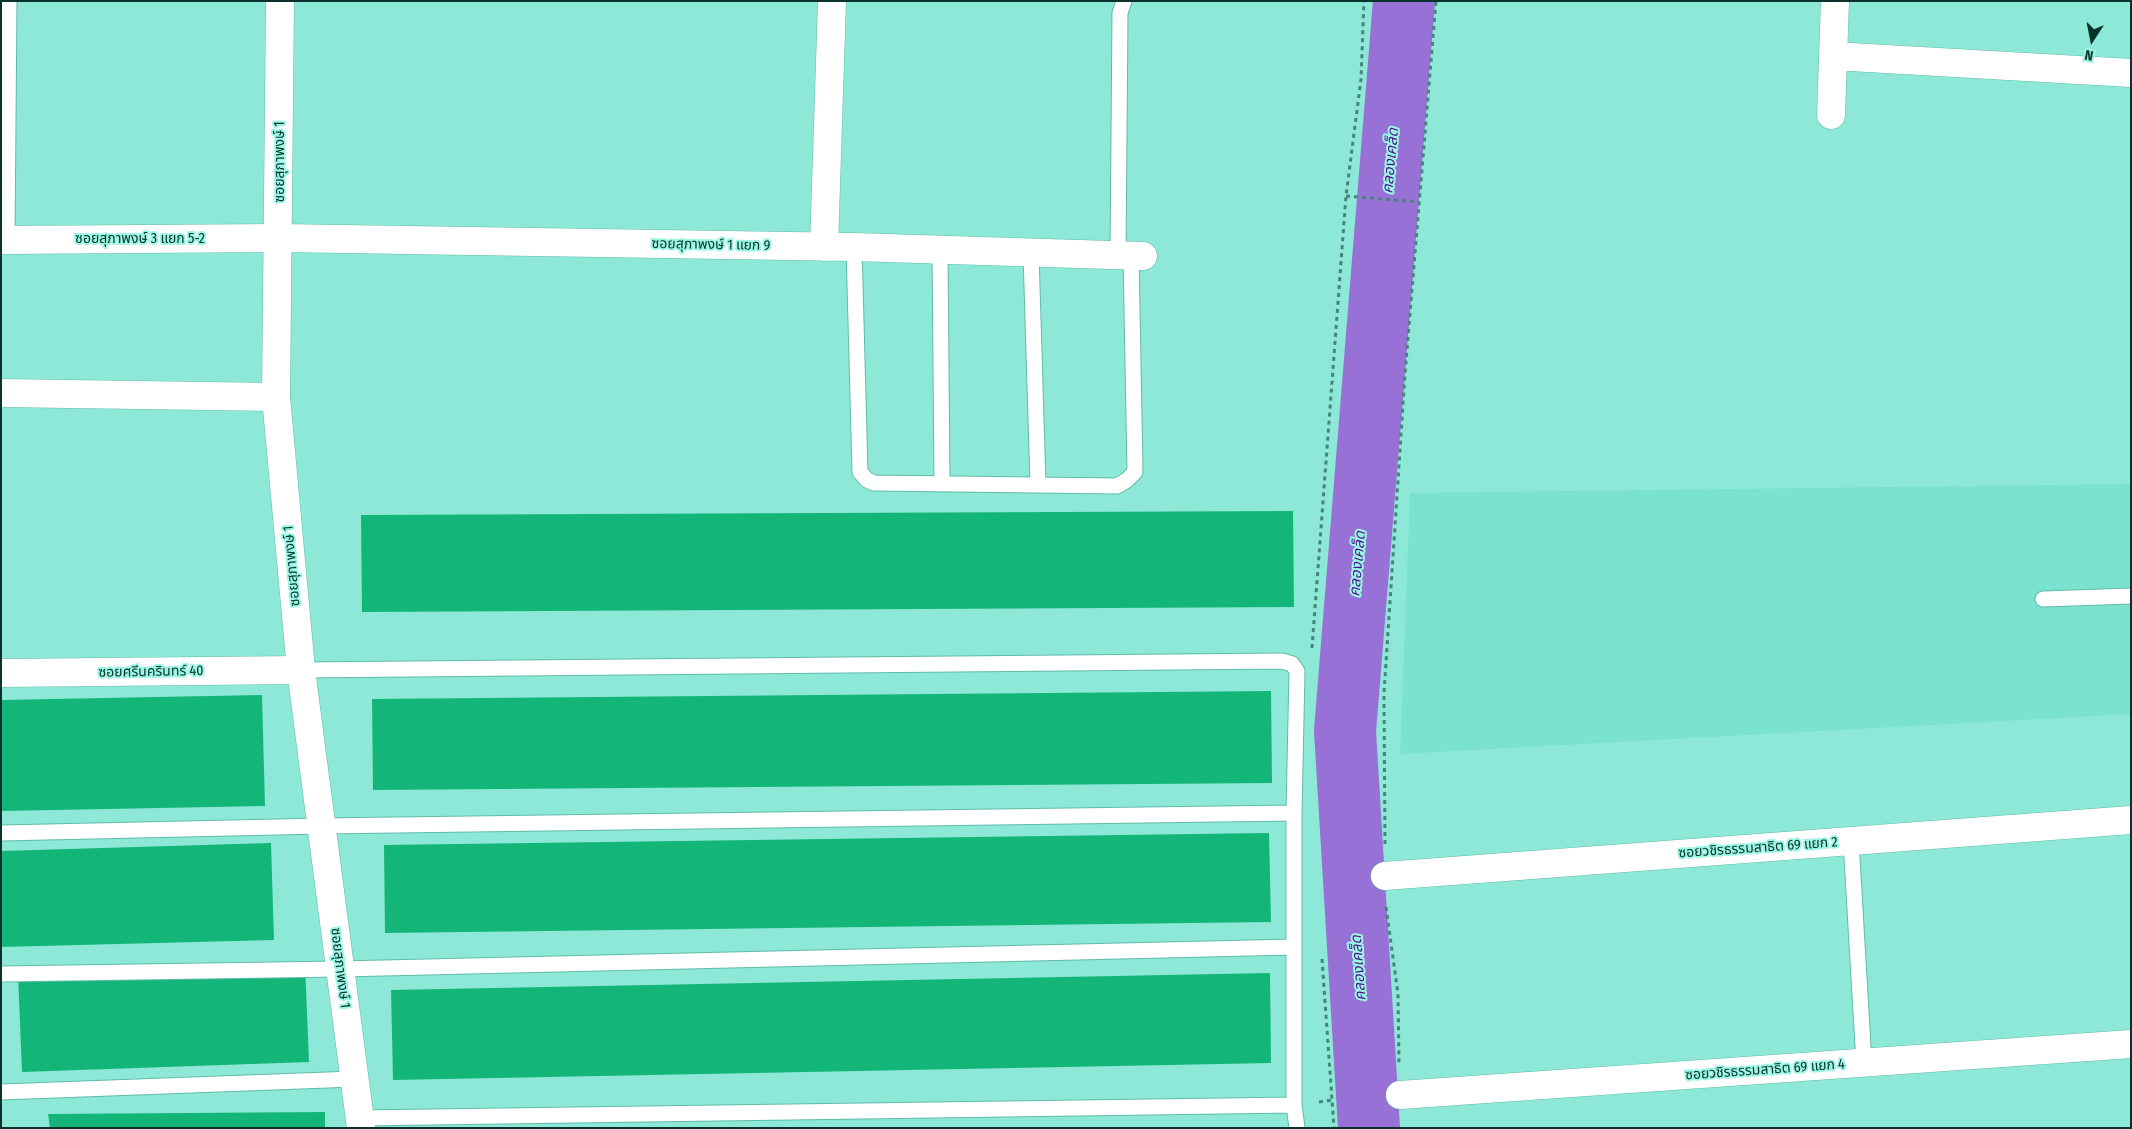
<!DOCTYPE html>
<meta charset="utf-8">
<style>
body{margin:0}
#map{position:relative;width:2132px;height:1129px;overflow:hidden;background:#8ee8d7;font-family:"Fira Sans Condensed",sans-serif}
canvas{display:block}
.frame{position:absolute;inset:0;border:2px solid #0a322c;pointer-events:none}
.north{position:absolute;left:2067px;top:15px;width:50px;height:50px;-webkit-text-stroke:4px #9bf6e4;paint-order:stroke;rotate:191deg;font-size:14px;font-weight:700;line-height:20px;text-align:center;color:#0a322c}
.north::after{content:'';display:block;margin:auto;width:18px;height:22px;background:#0a322c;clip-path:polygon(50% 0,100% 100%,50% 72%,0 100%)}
</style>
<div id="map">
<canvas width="2132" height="1129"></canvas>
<div class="frame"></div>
<div class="north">N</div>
</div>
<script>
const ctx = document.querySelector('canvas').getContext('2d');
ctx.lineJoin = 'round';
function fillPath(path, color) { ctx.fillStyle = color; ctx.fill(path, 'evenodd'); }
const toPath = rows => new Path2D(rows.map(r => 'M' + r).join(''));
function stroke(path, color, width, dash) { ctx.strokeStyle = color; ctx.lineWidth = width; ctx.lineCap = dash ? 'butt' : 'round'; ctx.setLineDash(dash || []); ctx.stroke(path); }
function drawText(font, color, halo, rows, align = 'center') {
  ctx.font = font + ' "Fira Sans Condensed","Noto Sans Thai",sans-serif'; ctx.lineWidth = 4; ctx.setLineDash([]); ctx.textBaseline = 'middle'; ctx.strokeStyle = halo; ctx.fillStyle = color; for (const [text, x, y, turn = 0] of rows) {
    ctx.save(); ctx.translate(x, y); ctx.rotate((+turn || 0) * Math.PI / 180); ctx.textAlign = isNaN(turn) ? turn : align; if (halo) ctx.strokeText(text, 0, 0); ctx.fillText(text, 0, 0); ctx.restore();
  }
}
fillPath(toPath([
 [2131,484,2131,714,1400,754,1410,493]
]), '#7ae2ce');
stroke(toPath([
 [1369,1128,1345,731,1404,1]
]), '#9871d6', 62);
fillPath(toPath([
 [1293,511,1294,607,362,612,361,515],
 [1271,691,1272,783,373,790,372,699],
 [262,695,265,806,1,811,1,700],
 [1269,833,1271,922,385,933,384,845],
 [271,843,274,940,1,947,1,851],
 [305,964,309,1062,22,1072,18,974],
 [1270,973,1271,1063,393,1080,391,990],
 [325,1112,325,1128,50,1128,48,1114]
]), '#14b578');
const lane = toPath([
 [7,241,9,1],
 [854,247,860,472,867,480,874,483,1117,486,1127,480,1135,472,1131,255],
 [940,250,942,484],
 [1031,253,1038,485],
 [1118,255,1120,13,1124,1],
 [2043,599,2131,596],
 [301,670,1282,661,1292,664,1297,671,1294,813,1294,1105,1297,1128],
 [1,833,322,826,1294,813],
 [1851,841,1864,1063],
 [1,974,340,969,1294,947],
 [1,1092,355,1079],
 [359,1118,1294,1105]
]);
const street = toPath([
 [1833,56,2131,73],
 [1831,115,1835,1],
 [1,240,279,238,854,247,1143,256],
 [824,247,832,1],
 [1,393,276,397],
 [1,673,301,670],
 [1385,876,2131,820],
 [1400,1095,2131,1044]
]);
const secondary = toPath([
 [280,1,276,397,301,670,361,1128]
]);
stroke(lane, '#60bbaa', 17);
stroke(street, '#60bbaa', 29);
stroke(secondary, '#60bbaa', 29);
stroke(toPath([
 [1346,196,1419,202],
 [1312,648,1346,196,1361,79,1364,1],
 [1385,844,1384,693,1405,374,1436,1],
 [1386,907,1398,994,1399,1063],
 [1322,959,1334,1128],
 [1319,1102,1332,1100]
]), '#46857a', 3, [4, 4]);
stroke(lane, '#fff', 15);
stroke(street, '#fff', 28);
stroke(secondary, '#fff', 28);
drawText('14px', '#0a322c', '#9bf6e4', [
 ["ซอยสุภาพงษ์ 1",280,162,-90],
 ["ซอยสุภาพงษ์ 3 แยก 5-2",140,239],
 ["ซอยสุภาพงษ์ 1 แยก 9",711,245,1],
 ["ซอยสุภาพงษ์ 1",292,566,-95],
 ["ซอยศรีนครินทร์ 40",151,672,-1],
 ["ซอยวชิรธรรมสาธิต 69 แยก 2",1758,848,-4],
 ["ซอยสุภาพงษ์ 1",340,968,83],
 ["ซอยวชิรธรรมสาธิต 69 แยก 4",1765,1070,-4]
]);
drawText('italic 15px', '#500f8d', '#9bf6e4', [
 ["คลองเคล็ด",1391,161,-85],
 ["คลองเคล็ด",1358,564,-85],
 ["คลองเคล็ด",1359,968,-94]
]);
</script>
